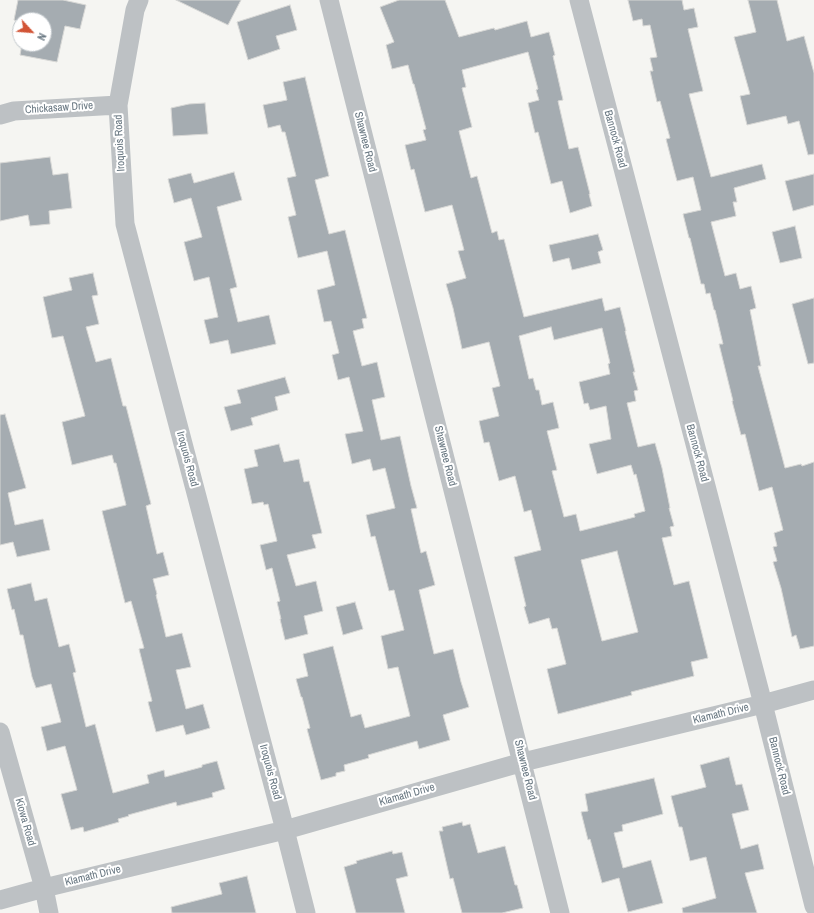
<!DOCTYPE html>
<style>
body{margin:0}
#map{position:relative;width:814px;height:913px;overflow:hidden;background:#f5f5f2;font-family:"Archivo Narrow",sans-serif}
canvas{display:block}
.north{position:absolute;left:12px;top:12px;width:40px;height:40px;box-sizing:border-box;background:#fff;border:1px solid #c2c8cc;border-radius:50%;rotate:116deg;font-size:11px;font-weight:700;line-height:16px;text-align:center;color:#677680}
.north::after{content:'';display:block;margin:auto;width:14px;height:18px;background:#d25436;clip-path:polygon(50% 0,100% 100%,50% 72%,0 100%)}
</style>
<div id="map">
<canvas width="814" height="913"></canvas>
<div class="north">N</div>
</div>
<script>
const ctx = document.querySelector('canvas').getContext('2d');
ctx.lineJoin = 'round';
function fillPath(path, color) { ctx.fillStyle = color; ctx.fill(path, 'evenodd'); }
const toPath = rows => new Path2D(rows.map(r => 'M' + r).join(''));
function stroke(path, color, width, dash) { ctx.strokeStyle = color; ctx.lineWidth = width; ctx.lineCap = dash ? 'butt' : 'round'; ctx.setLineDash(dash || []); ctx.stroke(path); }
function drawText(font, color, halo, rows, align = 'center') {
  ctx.font = font + ' "Archivo Narrow",sans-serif'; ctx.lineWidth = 4; ctx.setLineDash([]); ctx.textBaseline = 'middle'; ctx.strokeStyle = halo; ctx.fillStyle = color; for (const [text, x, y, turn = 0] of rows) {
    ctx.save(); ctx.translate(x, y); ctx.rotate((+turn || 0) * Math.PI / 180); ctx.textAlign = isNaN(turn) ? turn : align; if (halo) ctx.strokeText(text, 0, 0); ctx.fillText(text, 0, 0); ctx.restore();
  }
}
const building = toPath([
 [18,0,63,0,86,5,80,29,65,26,57,62,20,55,22,44,44,44,44,20,20,20,20,22,14,20,18,0],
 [176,0,241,0,228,25,176,0],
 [399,0,445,0,459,37,494,28,495,30,527,21,531,37,549,32,555,55,553,56,563,100,558,101,569,149,578,147,590,194,589,194,592,206,570,213,562,181,551,184,538,132,535,133,528,103,539,100,536,90,538,89,528,52,462,70,466,87,462,88,472,127,459,131,471,178,477,176,492,233,497,231,499,240,504,239,524,317,602,298,605,311,620,307,626,331,625,331,635,372,633,372,638,390,634,391,636,401,627,403,638,447,655,443,662,468,670,508,669,508,674,526,670,527,672,536,662,538,674,585,689,581,708,658,691,662,694,676,631,692,632,695,558,714,547,669,566,664,557,628,552,629,549,618,529,624,524,607,526,606,514,557,541,550,531,510,524,512,515,476,499,481,489,442,484,443,479,421,499,416,492,388,500,386,489,342,462,349,453,308,446,284,466,278,458,251,464,250,452,205,425,212,414,169,411,170,405,145,426,140,423,130,426,129,414,84,413,84,408,65,392,69,386,45,394,42,380,7,399,0],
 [551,327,554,340,602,328,610,363,608,364,610,374,579,382,584,404,588,403,590,410,606,406,611,439,589,444,597,474,631,465,634,475,636,474,645,511,634,514,635,517,580,531,576,514,564,517,552,471,557,470,547,431,559,428,553,402,542,405,539,390,536,390,533,378,529,379,519,336,551,327],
 [617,551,638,632,602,641,581,560,617,551],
 [628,0,682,0,684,10,694,8,698,27,688,29,703,91,689,94,711,177,762,164,766,179,734,188,737,202,733,202,736,216,711,222,725,276,736,273,740,289,751,286,756,308,750,310,761,366,758,366,785,468,801,464,802,466,814,462,814,646,800,649,796,635,792,637,781,588,773,562,777,561,773,547,777,546,774,533,783,530,772,487,759,491,745,434,741,435,732,401,733,401,719,344,723,344,715,310,714,310,710,293,706,294,704,284,701,284,690,238,689,238,683,214,701,210,693,177,677,181,674,170,666,139,670,138,660,101,657,102,650,71,653,71,650,58,657,57,650,25,643,26,642,19,633,21,628,0],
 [748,0,777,0,787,41,804,36,814,73,814,154,808,155,799,121,788,124,786,116,747,125,740,96,750,94,734,37,756,32,748,0],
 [290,5,297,30,276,36,280,49,248,60,237,22,290,5],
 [305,77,329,176,315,180,329,234,345,230,367,318,362,319,364,328,353,331,362,366,377,362,385,397,372,400,381,440,400,436,411,486,417,508,411,509,421,553,426,551,435,585,419,590,434,654,453,649,461,682,469,707,443,715,450,740,419,749,417,741,368,755,369,758,344,765,345,771,336,773,336,776,321,780,307,729,310,728,302,697,301,697,296,679,308,676,303,654,333,646,351,717,361,714,365,728,410,716,398,667,388,669,381,636,404,630,394,590,389,591,375,536,371,537,366,515,395,508,385,468,373,471,370,459,352,464,345,434,363,431,349,377,338,380,332,355,339,353,331,321,324,322,317,290,335,285,327,251,298,258,288,217,296,215,287,178,296,176,285,132,282,132,280,125,268,128,263,105,287,100,283,82,305,77],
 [205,103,208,134,173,136,171,108,189,104,205,103],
 [50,157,53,175,68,173,72,208,49,211,50,224,30,226,28,215,0,221,0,163,50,157],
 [234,172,242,200,217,207,237,287,230,289,238,322,269,315,276,344,231,354,228,340,210,344,204,320,218,317,209,277,194,281,184,242,202,237,191,198,174,203,168,179,191,173,194,183,234,172],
 [814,174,814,205,793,211,785,181,814,174],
 [795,226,802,258,780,263,772,232,795,226],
 [598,234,603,250,598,252,601,263,572,270,569,258,553,262,549,245,598,234],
 [93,273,98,295,92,296,99,324,86,327,96,362,111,358,123,406,126,406,151,504,146,506,157,554,163,552,169,575,153,579,157,594,156,595,166,637,182,633,191,667,176,670,186,709,203,704,210,728,186,735,183,725,156,732,148,702,152,701,139,649,144,648,131,601,125,603,102,511,126,505,116,463,114,463,112,455,72,465,62,422,85,416,63,336,52,338,43,297,72,290,69,278,93,273],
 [814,298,814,363,808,364,792,304,814,298],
 [285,377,290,393,275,397,278,410,251,418,253,425,231,431,224,407,241,403,237,390,285,377],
 [5,414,26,488,8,493,15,525,43,519,50,550,17,557,13,542,0,545,0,415,5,414],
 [279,444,284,462,299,459,304,482,309,481,322,533,312,535,316,548,287,555,296,586,316,581,323,611,304,616,308,634,285,640,280,619,281,619,277,602,280,601,272,568,266,570,260,545,277,541,268,504,264,505,263,502,252,504,244,469,258,466,254,450,279,444],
 [31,583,35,601,47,598,59,647,69,644,76,672,73,673,86,727,95,724,113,793,149,783,147,775,164,770,165,777,202,767,202,765,217,761,225,789,212,793,213,797,177,806,176,802,128,815,129,816,118,819,119,822,84,832,83,827,71,830,61,794,77,790,65,746,47,751,41,727,61,722,51,684,36,688,32,677,23,635,20,635,14,609,12,610,7,589,31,583],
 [355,602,363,629,343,635,336,607,355,602],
 [729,757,736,785,742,784,749,810,732,814,741,849,758,844,764,869,745,873,757,913,683,913,682,908,716,898,706,857,690,861,682,827,679,827,671,796,706,787,700,765,729,757],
 [654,778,663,814,622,825,623,831,614,833,623,868,651,860,663,903,628,912,619,878,602,883,590,839,588,840,581,812,588,811,585,794,654,778],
 [462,822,463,826,470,824,478,853,505,846,515,885,517,885,523,908,502,913,462,913,453,878,450,879,439,831,443,831,442,827,462,822],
 [392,851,393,854,402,852,408,876,396,879,405,913,356,913,344,867,357,863,356,861,392,851],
 [247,876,256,913,172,913,171,907,222,894,219,883,247,876]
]);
fillPath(building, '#a5acb1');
stroke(building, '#d7d7d5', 1);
stroke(toPath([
 [139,0,135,10,118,105,125,224,285,830,306,913],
 [329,0,560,913],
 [579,0,763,704,814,906],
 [0,115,14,111,118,105],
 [0,732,44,888,49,913],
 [0,900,44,888,285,830,523,762,763,704,814,690]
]), '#bdc1c4', 19);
drawText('11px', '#677680', '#fff', [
 ["Chickasaw Drive",59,108,-4],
 ["Bannock Road",615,139,75],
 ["Shawnee Road",365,142,76],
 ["Iroquois Road",120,143,-93],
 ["Bannock Road",697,453,75],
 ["Shawnee Road",445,456,76],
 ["Iroquois Road",187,459,75],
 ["Klamath Drive",721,714,-14],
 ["Bannock Road",779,766,76],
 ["Shawnee Road",525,770,76],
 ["Iroquois Road",270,772,75],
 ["Klamath Drive",407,795,-16],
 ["Kiowa Road",25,822,74],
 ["Klamath Drive",93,876,-14]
]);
</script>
